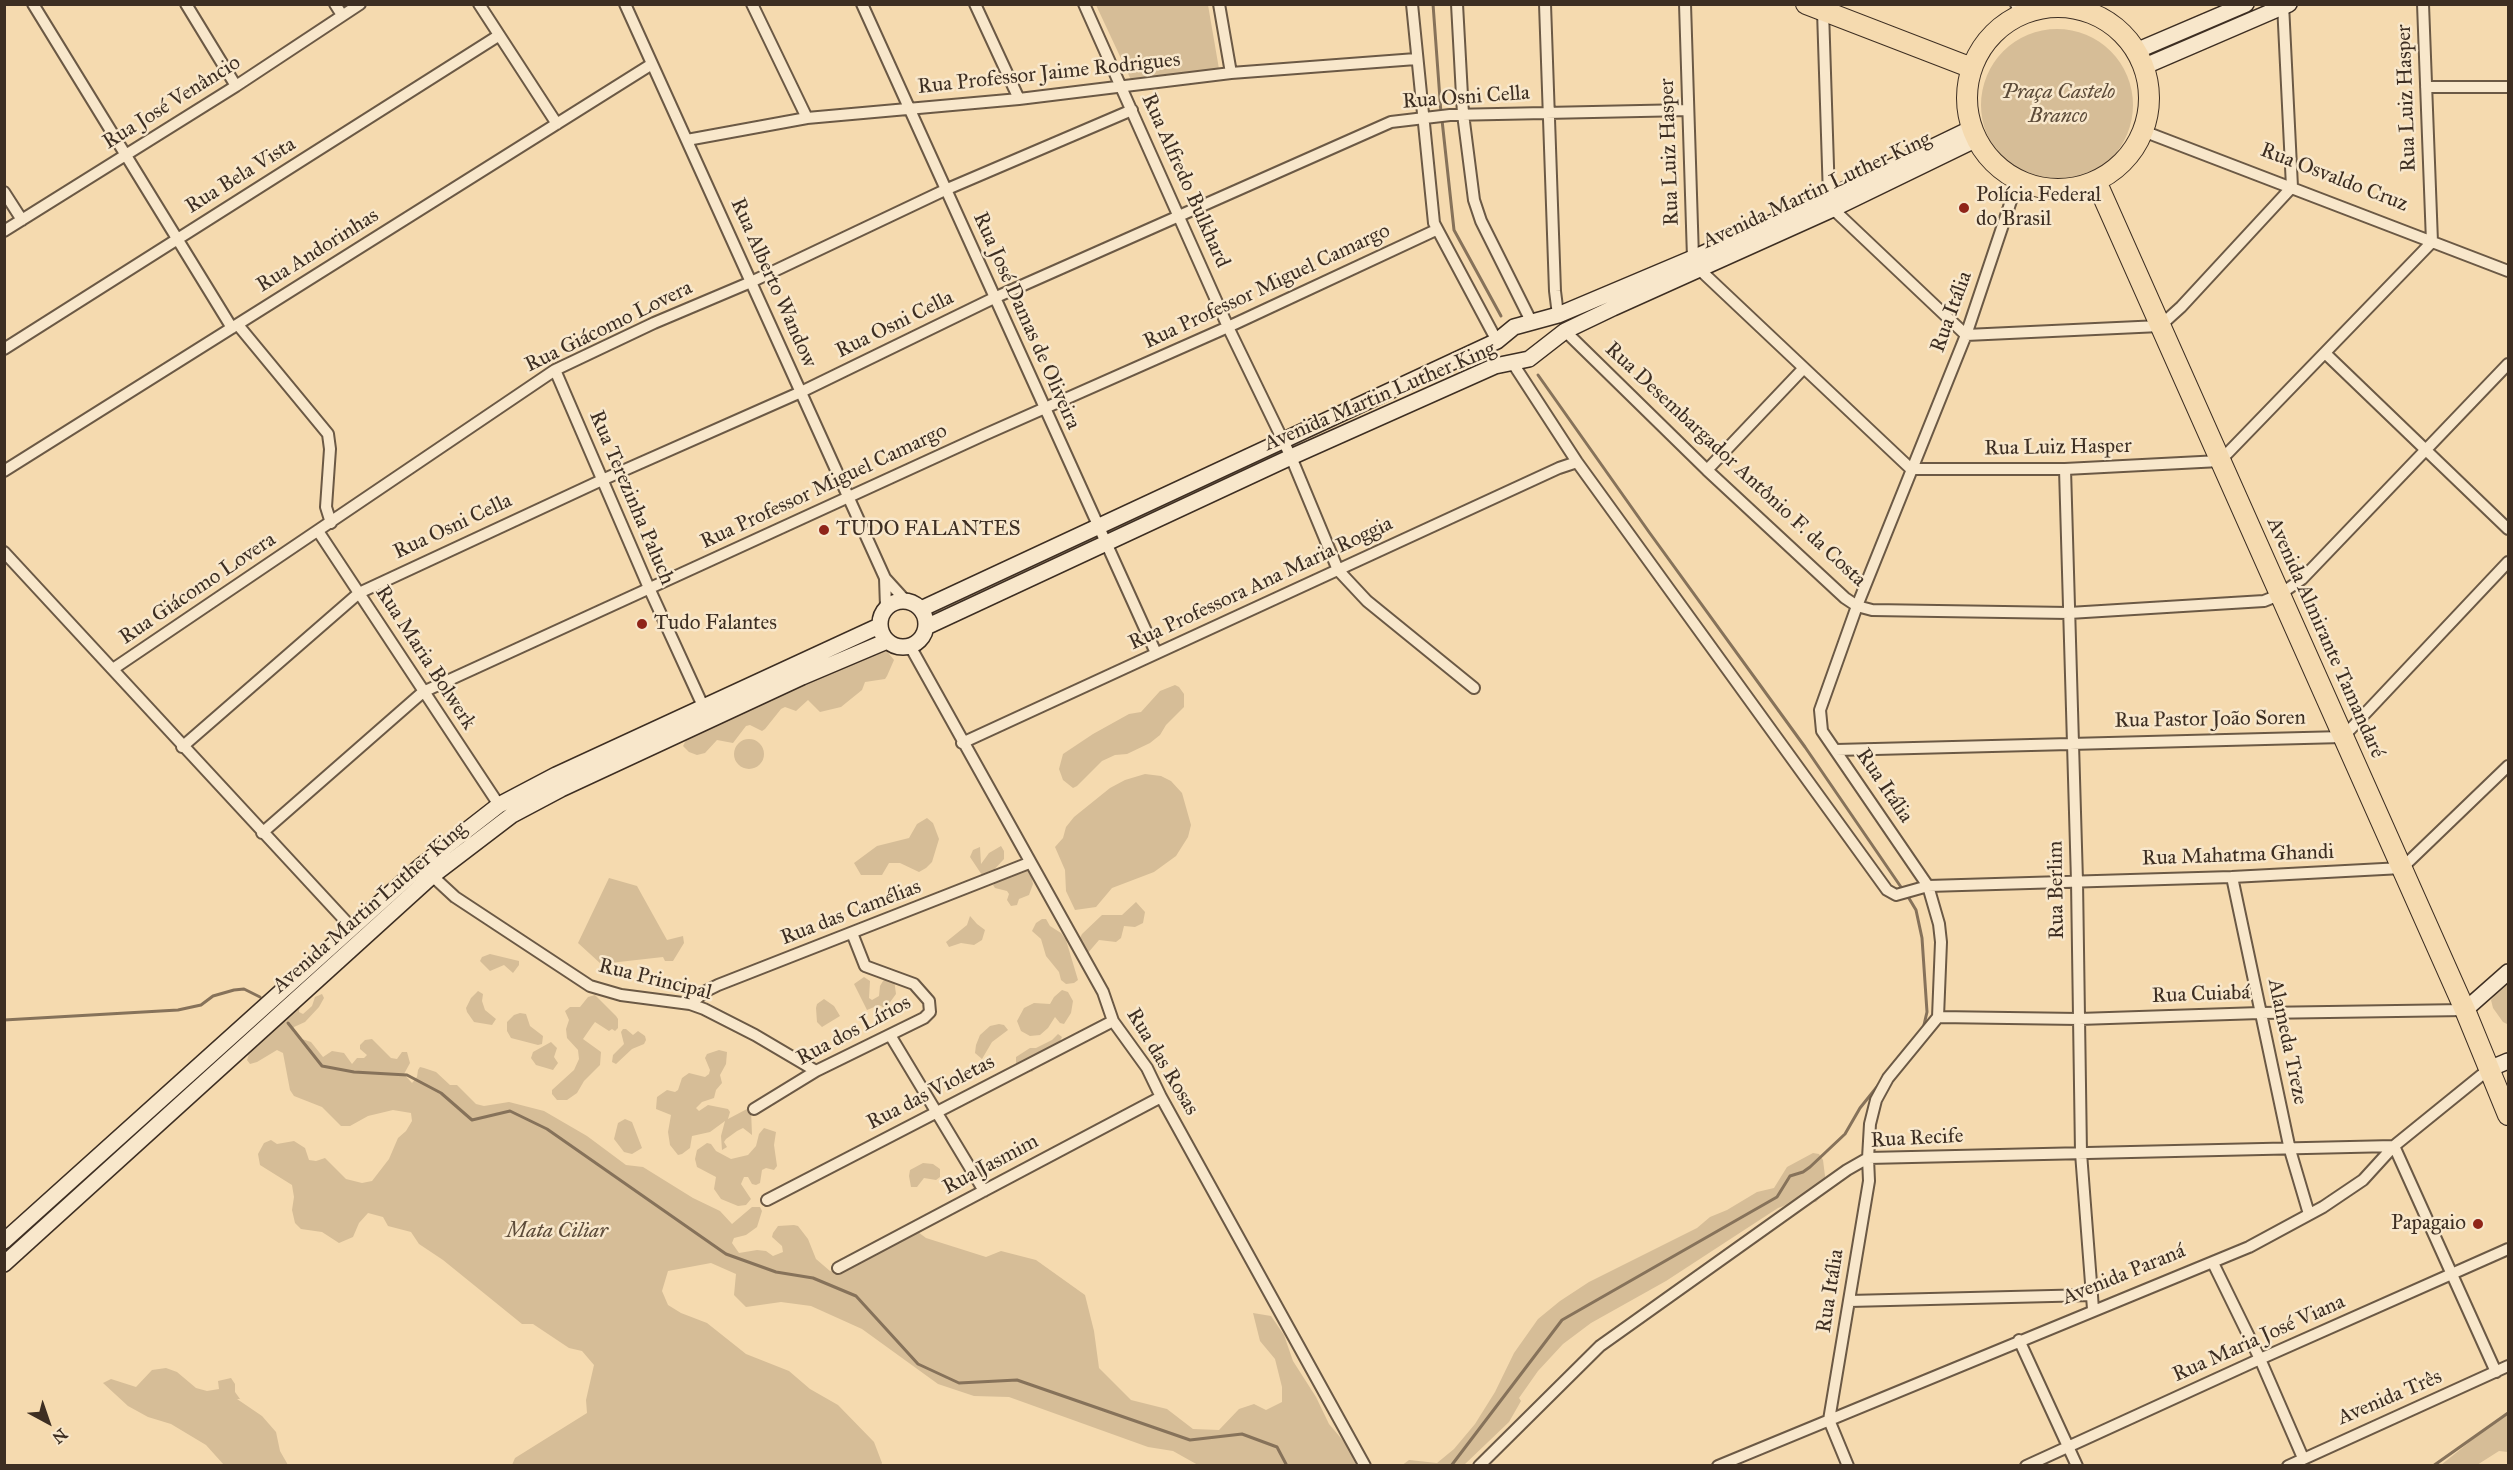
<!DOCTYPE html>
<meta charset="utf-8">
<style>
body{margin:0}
#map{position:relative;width:2513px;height:1470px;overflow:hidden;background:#f5daaf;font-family:"IM FELL Great Primer",serif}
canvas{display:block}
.frame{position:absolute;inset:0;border:6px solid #3d2e22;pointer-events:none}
.north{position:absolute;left:18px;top:1392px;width:60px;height:60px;-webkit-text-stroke:4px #f8e7cb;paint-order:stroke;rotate:140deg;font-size:16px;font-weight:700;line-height:24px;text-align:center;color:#3d2e22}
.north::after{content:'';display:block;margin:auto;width:21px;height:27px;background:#3d2e22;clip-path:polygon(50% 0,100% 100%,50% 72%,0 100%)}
</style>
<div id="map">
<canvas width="2513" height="1470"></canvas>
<div class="frame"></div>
<div class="north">N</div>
</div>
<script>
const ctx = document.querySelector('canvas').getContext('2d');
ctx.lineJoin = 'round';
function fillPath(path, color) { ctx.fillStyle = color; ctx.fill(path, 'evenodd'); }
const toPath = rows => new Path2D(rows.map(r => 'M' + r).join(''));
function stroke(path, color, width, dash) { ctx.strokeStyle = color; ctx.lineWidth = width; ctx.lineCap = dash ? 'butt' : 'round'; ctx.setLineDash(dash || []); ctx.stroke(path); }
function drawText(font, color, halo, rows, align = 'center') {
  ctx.font = font + ' "IM FELL Great Primer",serif'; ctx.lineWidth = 5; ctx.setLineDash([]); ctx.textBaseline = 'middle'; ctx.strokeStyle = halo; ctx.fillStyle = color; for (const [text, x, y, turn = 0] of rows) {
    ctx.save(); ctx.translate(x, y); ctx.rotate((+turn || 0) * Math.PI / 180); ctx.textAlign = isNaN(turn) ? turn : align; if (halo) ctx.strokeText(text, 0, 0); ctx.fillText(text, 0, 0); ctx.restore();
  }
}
fillPath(toPath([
 [1096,5,1208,5,1219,69,1132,82],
 '1981 105a76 76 0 1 1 152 0a76 76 0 1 1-152 0Z',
 [882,650,886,650,894,660,887,676,885,679,865,682,862,690,841,707,820,712,808,700,796,711,785,707,781,709,765,729,762,731,750,725,746,726,733,743,717,740,705,753,697,755,689,752,683,746,686,740,703,729],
 [1175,685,1179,687,1184,694,1184,707,1166,725,1160,735,1150,743,1127,754,1115,755,1102,761,1077,786,1073,788,1063,780,1059,769,1063,754,1093,734,1129,714,1141,712,1160,691],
 '734 754a15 15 0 1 1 30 0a15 15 0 1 1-30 0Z',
 [1145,774,1161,776,1171,781,1182,793,1191,825,1188,837,1176,856,1154,872,1112,888,1096,907,1075,910,1066,891,1065,870,1055,847,1063,838,1066,827,1074,817,1110,788,1125,780],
 [927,818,933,823,939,839,932,862,926,868,919,872,900,863,889,863,882,875,861,875,854,863,877,846,909,838,917,824],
 [1001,846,1004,851,1004,859,992,872,982,875,970,857,973,850,980,847,981,864,989,853],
 [1021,862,1030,870,1033,884,1029,895,1019,899,1017,905,1011,906,1007,900,1009,894,1007,891,995,888,993,885],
 [609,878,637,886,667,940,683,936,684,943,673,961,665,961,663,957,601,964,578,943],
 [1136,902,1145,912,1143,923,1135,927,1124,926,1121,938,1116,942,1099,940,1087,954,1078,942,1082,934,1102,915,1122,915],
 [970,916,977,924,985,930,982,940,974,945,961,943,949,947,946,942,967,925],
 [1042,919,1046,919,1050,926,1061,933,1066,940,1078,980,1074,983,1066,984,1061,980,1059,972,1046,956,1041,939,1032,931,1036,923],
 [490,954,519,961,519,965,513,973,504,965,490,971,480,961,482,957],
 [864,977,870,981,869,998,872,1000,879,996,880,986,883,981,888,977,894,979,896,994,888,1005,884,1008,879,1005,867,1010,854,984],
 [2508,979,2508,1024,2507,1024,2503,1022,2493,1008,2491,1000],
 [1062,990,1068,992,1073,1001,1071,1013,1064,1024,1060,1023,1055,1017,1048,1028,1040,1035,1030,1036,1021,1031,1017,1021,1024,1008,1034,1003,1050,1004,1054,997],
 [478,991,483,994,482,1001,485,1010,496,1019,492,1025,474,1022,467,1012,466,1008,471,998],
 [322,994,324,998,319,1007,305,1022,294,1027,293,1032,302,1039,311,1042,323,1057,332,1051,344,1053,352,1064,357,1058,364,1058,367,1055,360,1049,360,1045,365,1040,372,1039,391,1058,397,1059,402,1052,407,1052,410,1063,404,1074,412,1083,417,1077,418,1070,420,1067,424,1068,436,1072,450,1085,457,1085,476,1104,484,1106,509,1102,544,1111,587,1136,626,1165,643,1167,693,1198,720,1211,732,1224,752,1207,760,1207,762,1211,757,1227,746,1235,734,1238,732,1243,739,1253,757,1250,766,1251,773,1256,783,1252,782,1246,772,1237,773,1233,778,1226,794,1225,798,1226,808,1239,816,1259,830,1271,835,1272,918,1232,926,1238,986,1257,1001,1251,1036,1260,1085,1295,1094,1331,1099,1368,1131,1400,1167,1409,1193,1429,1219,1430,1239,1409,1254,1404,1266,1410,1282,1402,1282,1387,1275,1359,1260,1341,1253,1313,1271,1316,1284,1335,1293,1361,1316,1397,1329,1424,1351,1450,1356,1465,1198,1465,1173,1451,1148,1447,1009,1397,974,1396,938,1384,862,1329,811,1306,781,1302,746,1307,734,1295,736,1274,711,1263,668,1271,662,1291,668,1305,681,1313,707,1323,746,1354,789,1371,810,1389,838,1405,874,1442,882,1463,881,1465,512,1465,515,1458,587,1413,586,1400,594,1365,582,1351,569,1348,533,1324,522,1324,443,1260,419,1244,411,1232,388,1226,383,1217,368,1213,359,1223,353,1237,339,1243,322,1232,301,1229,295,1223,292,1210,294,1197,292,1185,260,1165,258,1154,264,1143,271,1140,277,1144,294,1141,305,1148,309,1160,316,1161,325,1158,346,1179,362,1183,372,1181,389,1159,398,1138,406,1131,412,1121,411,1113,393,1110,368,1116,350,1126,341,1126,322,1107,294,1096,290,1090,283,1053,277,1050,257,1062,250,1064,247,1060,249,1054,273,1025,300,1002,299,1012,303,1014,312,1006,315,997],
 [595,995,616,1016,618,1019,618,1028,615,1031,612,1029,609,1031,595,1022,592,1026,583,1039,601,1052,600,1065,584,1081,577,1093,567,1100,557,1100,552,1094,552,1090,574,1070,579,1059,578,1050,567,1038,566,1029,569,1020,565,1011,570,1007,580,1007,588,997],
 [824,999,834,1006,840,1016,822,1027,817,1022,816,1008,817,1004],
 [520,1013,526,1014,530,1026,543,1036,542,1044,538,1045,511,1038,507,1031,507,1022,514,1015],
 [999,1024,1004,1025,1008,1030,992,1042,982,1059,975,1053,976,1045,980,1035,990,1026],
 [623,1029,626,1029,633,1035,638,1031,645,1036,646,1040,644,1044,632,1049,616,1064,612,1062,613,1055,624,1044,621,1032],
 [1058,1034,1062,1037,1060,1041,1051,1048,1032,1072,1016,1063,1016,1057,1030,1048,1036,1048,1052,1040],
 [551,1042,557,1048,554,1057,558,1063,553,1070,536,1065,531,1058,533,1052],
 [719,1050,727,1052,726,1064,720,1075,722,1083,716,1090,714,1098,702,1102,696,1108,699,1111,708,1105,728,1109,730,1112,728,1119,747,1109,751,1110,752,1135,743,1128,737,1131,726,1139,724,1142,727,1147,722,1150,721,1136,725,1121,710,1132,692,1136,690,1148,682,1154,678,1155,670,1145,668,1132,671,1115,656,1109,657,1097,667,1090,675,1092,678,1090,682,1078,689,1073,705,1077,709,1074,710,1070,705,1058,707,1054],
 [625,1119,632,1122,642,1148,632,1154,624,1152,614,1139,618,1123],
 [764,1128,776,1132,774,1145,777,1166,774,1170,766,1168,762,1170,760,1183,756,1185,752,1184,748,1177,744,1177,741,1184,751,1199,746,1205,738,1206,721,1199,714,1189,716,1177,697,1167,695,1159,697,1150,707,1143,711,1144,716,1151,731,1159,748,1155,756,1146,759,1134],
 [1813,1153,1819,1154,1823,1160,1826,1184,1823,1194,1816,1202,1792,1203,1778,1208,1666,1281,1591,1323,1563,1344,1538,1371,1519,1398,1521,1401,1509,1422,1464,1465,1401,1466,1409,1460,1437,1463,1454,1449,1475,1424,1495,1392,1514,1353,1538,1319,1560,1301,1589,1282,1697,1228,1710,1217,1727,1210,1757,1192,1774,1188,1787,1167],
 [923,1163,933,1164,940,1169,940,1177,936,1180,924,1178,917,1187,911,1187,909,1176,910,1170],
 [166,1368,177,1372,196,1388,207,1391,219,1389,218,1381,231,1378,235,1384,235,1392,240,1399,237,1399,262,1416,276,1432,280,1451,288,1465,224,1465,206,1445,171,1424,148,1417,128,1406,103,1383,111,1379,136,1387,152,1370],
 [2508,1414,2508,1452,2499,1451,2477,1465,2441,1465,2498,1419]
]), '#d6bd97');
stroke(toPath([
 [1433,4,1441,113],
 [1442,120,1454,230,1501,316],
 [1538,375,1649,532,1805,747,1903,890],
 [1907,895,1916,910,1922,938,1927,1012,1923,1029],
 [4,1020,178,1010,201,1005,213,996,234,990,244,989,260,997],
 [288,1023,322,1066,354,1072,407,1075,441,1093,472,1120,510,1111,547,1129,726,1254,776,1272,813,1278,856,1296,918,1364,959,1383,1017,1380,1190,1440,1242,1434,1277,1447,1287,1466],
 [1451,1466,1562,1320,1777,1197,1790,1176,1803,1172,1810,1167,1845,1134,1860,1108,1880,1083],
 [2433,1466,2508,1413]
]), '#86725a', 3);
const street = toPath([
 [33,4,232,328],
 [186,4,236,86],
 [335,4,342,15],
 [479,4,557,124],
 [625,4,885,578,905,600],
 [752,4,807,118],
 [862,4,1156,653],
 [975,4,1019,99],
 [1084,4,1228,327,1291,457,1338,570,1367,601,1474,688],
 [1219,4,1231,73],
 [1412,4,1434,223,1497,341],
 [1457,4,1463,114,1474,200,1481,221,1532,323],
 [1545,4,1555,291,1558,315],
 [1685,4,1693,258,1699,269,1911,469,2065,469,2220,461,2432,242,2423,4],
 [2016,4,2021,16],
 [1826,9,1823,11,1829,197,1833,209,1966,335,2160,326,2181,307,2292,187,2283,4],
 [2426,87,2508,87],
 [2143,131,2508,271],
 [687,140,807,118,1019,99,1231,73,1416,59],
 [4,192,22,220],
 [4,231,236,86,360,4],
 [238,325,328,434,330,449,326,507,331,523],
 [1565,331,1707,470,1845,598,1857,606,1872,610,2069,613,2264,601,2279,595,2302,579,2508,364],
 [4,349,498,36],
 [2326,354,2508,529],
 [1512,362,1577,462,1887,890,1896,895,1928,886,2232,877,2402,868,2508,766],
 [555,370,649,588,703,706],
 [2065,469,2077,881,2081,1153,2093,1309],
 [1707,470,1803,369],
 [4,471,652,64],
 [318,531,499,805],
 [4,552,353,929],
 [885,578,886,607],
 [910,646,1103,992,1113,1021,1147,1068,1161,1097,1365,1466],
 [113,669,555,370,654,323,751,282,945,190,1132,110],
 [962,743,1559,468,1577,462],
 [182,747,359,593,602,480,801,392,994,298,1391,122,1450,115,1688,110],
 [1836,750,2343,737,2508,562],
 [262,833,423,692,984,435,1228,327,1436,230],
 [428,872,455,897,590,986,621,995,690,1004,704,1009,755,1035,816,1071],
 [2232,877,2290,1150,2309,1214],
 [690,1004,706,991,718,985,1029,863],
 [1938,1017,2079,1019,2260,1013,2465,1010],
 [890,1035,984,1191],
 [754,1109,816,1071,924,1018,930,1012,929,1001,914,984,865,966,852,933],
 [767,1200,1113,1021],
 [2213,1263,2260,1359,2303,1458],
 [838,1268,1161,1097],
 [1849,1301,2092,1295],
 [2019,1340,2077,1466],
 [1829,1420,1869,1181,1868,1158,1870,1124,1876,1100,1888,1078,1938,1017,1941,942,1939,924,1928,886,1822,731,1820,710,1857,606,1966,335,2018,180],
 [1829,1420,1848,1466],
 [1479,1466,1600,1346,1847,1170,1868,1158,2394,1146,2496,1372],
 [1718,1466,2249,1247,2323,1207,2363,1180,2394,1146,2489,1069],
 [2026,1466,2260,1359,2508,1249],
 [2288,1466,2508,1366]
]);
const secondary = toPath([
 [2084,11,2086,4],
 [2136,51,2246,4],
 [2143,67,2289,4],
 '880 624a23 23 0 1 1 46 0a23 23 0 1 1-46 0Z',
 [921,609,1497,341,1514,327,1558,315,1693,258,1829,197,1972,128],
 [926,627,1291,457,1495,366,1529,359,1565,331,1613,308,1833,209,1977,139],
 [2465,1010,2508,972],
 [2489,1069,2508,1061],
 [4,1241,422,865,499,805,556,775,879,626],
 [4,1264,432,876,512,815,561,789,802,677,887,641]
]);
const highway = toPath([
 [1806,4,1972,68],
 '1967 98a91 91 0 1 1 182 0a91 91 0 1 1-182 0Z',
 [2096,181,2465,1010,2508,1115]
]);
stroke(street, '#6b5945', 14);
stroke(secondary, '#3d2e22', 18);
stroke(highway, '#3d2e22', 22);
stroke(street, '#f8e7cb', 10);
stroke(secondary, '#f8e7cb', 15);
stroke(highway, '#f5daaf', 20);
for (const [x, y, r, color] of [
 [1964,208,6,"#8f2418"],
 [824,530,6,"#8f2418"],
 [642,624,6,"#8f2418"],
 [2478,1224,6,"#8f2418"]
]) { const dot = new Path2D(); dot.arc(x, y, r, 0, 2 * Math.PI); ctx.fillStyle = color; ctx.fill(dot); stroke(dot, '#f8e7cb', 2); }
drawText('21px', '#3d2e22', '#f8e7cb', [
 ["Rua Professor Jaime Rodrigues",1049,74,-6],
 ["Rua Osni Cella",1466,98,-4],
 ["Rua Luiz Hasper",2407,98,-92],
 ["Rua José Venâncio",172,103,-32],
 ["Rua Luiz Hasper",1670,152,-92],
 ["Rua Bela Vista",241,176,-32],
 ["Rua Osvaldo Cruz",2334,178,21],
 ["Rua Alfredo Bulkhard",1185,181,66],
 ["Avenida Martin Luther King",1817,191,-25],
 ["Rua Andorinhas",318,251,-32],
 ["Rua Alberto Wandow",773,283,66],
 ["Rua Professor Miguel Camargo",1267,287,-25],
 ["Rua Itália",1952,312,-70],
 ["Rua José Damas de Oliveira",1026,321,66],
 ["Rua Osni Cella",895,325,-26],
 ["Rua Giácomo Lovera",609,327,-26],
 ["Avenida Martin Luther King",1380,397,-23],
 ["Rua Luiz Hasper",2058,448,-1],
 ["Rua Desembargador Antônio F. da Costa",1735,465,43],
 ["Rua Professor Miguel Camargo",824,487,-25],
 ["Rua Terezinha Paluch",631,498,67],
 ["Rua Osni Cella",453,527,-25],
 ["Rua Professora Ana Maria Roggia",1261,584,-25],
 ["Rua Giácomo Lovera",198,589,-34],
 ["Avenida Almirante Tamandaré",2325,638,66],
 ["Rua Maria Bolwerk",425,658,57],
 ["Rua Pastor João Soren",2210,720,-1],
 ["Rua Itália",1884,786,56],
 ["Rua Mahatma Ghandi",2238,856,-2],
 ["Rua Berlim",2057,890,-91],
 ["Avenida Martin Luther King",370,908,-41],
 ["Rua das Camélias",851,913,-21],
 ["Rua Principal",655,980,14],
 ["Rua Cuiabá",2201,995,-2],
 ["Rua dos Lírios",854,1031,-28],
 ["Alameda Treze",2287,1042,78],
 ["Rua das Rosas",1162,1062,59],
 ["Rua das Violetas",931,1093,-27],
 ["Rua Recife",1917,1139,-3],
 ["Rua Jasmim",991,1165,-28],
 ["Avenida Paraná",2124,1275,-22],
 ["Rua Itália",1831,1291,-81],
 ["Rua Maria José Viana",2259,1339,-24],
 ["Avenida Três",2390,1398,-23]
]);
drawText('italic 21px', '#5c4b39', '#f8e7cb', [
 ["Praça Castelo",2058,93],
 ["Branco",2058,117],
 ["Mata Ciliar",557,1232]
]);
drawText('21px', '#3d2e22', '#f8e7cb', [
 ["Polícia Federal",1976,196],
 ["do Brasil",1976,220],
 ["TUDO FALANTES",836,530],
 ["Tudo Falantes",654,624],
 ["Papagaio",2466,1224,"right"]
], 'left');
</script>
